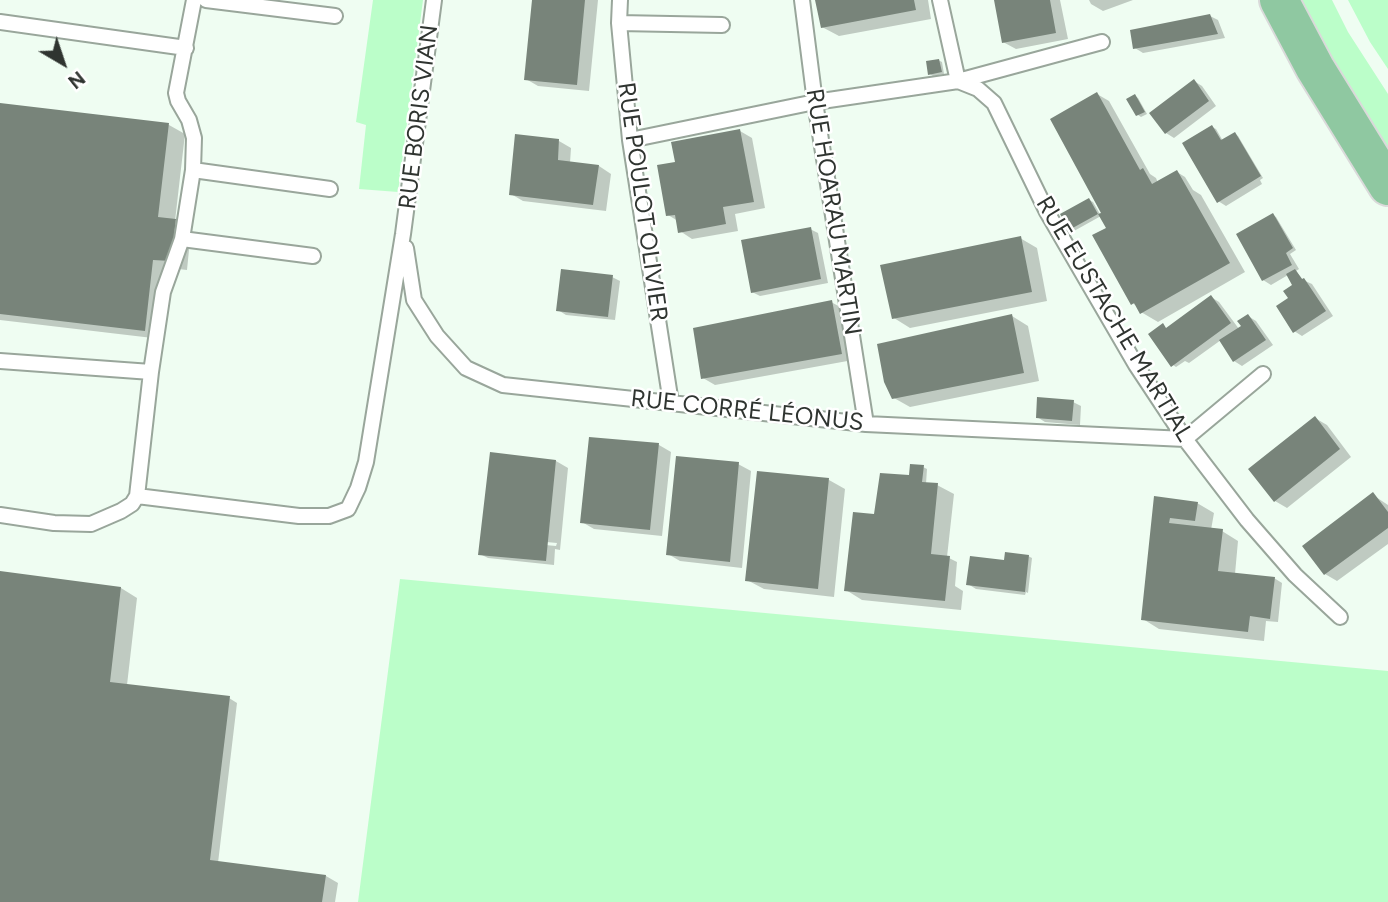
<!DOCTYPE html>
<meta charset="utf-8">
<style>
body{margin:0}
#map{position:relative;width:1388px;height:902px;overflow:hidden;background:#effdf2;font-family:Figtree,sans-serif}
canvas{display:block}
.north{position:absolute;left:28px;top:28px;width:70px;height:70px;-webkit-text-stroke:5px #fff;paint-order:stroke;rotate:141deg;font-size:19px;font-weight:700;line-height:28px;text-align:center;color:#2f3430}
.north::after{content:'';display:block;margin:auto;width:24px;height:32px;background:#2f3430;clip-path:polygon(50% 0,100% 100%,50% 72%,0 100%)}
</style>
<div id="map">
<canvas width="1388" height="902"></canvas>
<div class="north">N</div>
</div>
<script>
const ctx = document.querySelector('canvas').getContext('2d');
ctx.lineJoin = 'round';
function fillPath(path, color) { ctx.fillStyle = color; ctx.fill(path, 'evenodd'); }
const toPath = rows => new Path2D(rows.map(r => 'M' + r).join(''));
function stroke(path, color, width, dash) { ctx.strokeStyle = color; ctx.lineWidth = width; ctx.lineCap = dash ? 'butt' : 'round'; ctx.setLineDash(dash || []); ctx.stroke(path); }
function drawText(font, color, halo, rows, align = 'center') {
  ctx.font = font + ' Figtree,sans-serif'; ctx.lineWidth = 5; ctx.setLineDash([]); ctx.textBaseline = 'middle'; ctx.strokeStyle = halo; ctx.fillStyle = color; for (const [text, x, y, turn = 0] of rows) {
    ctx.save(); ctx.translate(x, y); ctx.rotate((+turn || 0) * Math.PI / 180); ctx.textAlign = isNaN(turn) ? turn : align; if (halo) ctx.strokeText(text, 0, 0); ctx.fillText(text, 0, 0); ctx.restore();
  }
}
fillPath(toPath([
 [373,0,423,0,398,192,359,189,366,125,356,122],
 [1299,0,1332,0,1348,32,1388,94,1388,147,1325,49],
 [1348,0,1388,0,1388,69,1370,42],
 [400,579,1388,671,1388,902,358,902]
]), '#bbfec9');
fillPath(toPath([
 [533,0,598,0,589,91,538,86,526,79],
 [817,0,928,0,931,19,839,36,822,27],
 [996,0,1060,0,1068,39,1016,49,1003,42],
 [1089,0,1133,0,1103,11,1091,4],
 [1210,16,1218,20,1225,38,1143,53,1135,48],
 [938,60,942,62,944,74,933,76,930,74],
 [1194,81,1202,86,1216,106,1174,138,1166,133,1152,113],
 [1097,94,1109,101,1150,174,1156,178,1158,183,1177,172,1185,177,1193,190,1201,195,1245,272,1158,322,1141,312,1139,307,1132,303,1109,228],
 [1135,96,1138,98,1147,114,1141,117,1138,115],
 [0,104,169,125,185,134,175,221,191,230,187,270,170,268,161,339,0,320],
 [1212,127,1216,129,1223,141,1235,134,1238,136,1263,178,1260,180,1262,184,1226,206,1218,201],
 [740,131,752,138,765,208,735,214,738,231,692,239,680,231,678,221,668,215,677,163],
 [559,141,571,148,570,163,599,166,611,174,606,211,523,201,511,194],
 [1089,200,1093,202,1101,216,1074,231,1070,229],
 [1273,215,1276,217,1296,250,1290,254,1299,269,1296,271,1303,280,1312,284,1333,316,1302,336,1294,331,1290,299,1296,285,1288,275,1271,285,1263,280],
 [810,229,818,233,828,283,760,296,752,292],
 [1020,238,1037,248,1047,301,910,328,894,318],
 [612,277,620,281,615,320,566,315,558,310],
 [1211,297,1219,302,1239,329,1243,326,1248,316,1256,321,1273,345,1242,366,1234,361,1221,340,1189,363,1185,361,1176,367,1173,365,1170,336],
 [831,302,844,309,853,360,715,385,703,378],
 [1012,316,1028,326,1039,381,910,407,894,398],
 [1073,402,1081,406,1080,425,1045,422,1037,417],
 [1315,418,1327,425,1351,457,1287,508,1275,501],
 [590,439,659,445,671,452,662,536,594,529,582,522],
 [492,454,556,461,568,468,560,550,555,549,554,565,488,558,480,554],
 [493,537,557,543,556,546,493,540],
 [738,464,751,471,742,568,680,561,668,554],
 [923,467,927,469,926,484,937,485,954,494,947,557,957,562,955,586,963,591,961,610,862,600,846,590,883,517,911,477],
 [758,473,829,480,845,489,834,597,764,589,747,580],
 [1373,495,1388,505,1388,544,1337,581,1325,574],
 [1155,498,1197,503,1214,513,1211,530,1222,531,1238,541,1235,574,1274,578,1282,583,1278,622,1266,621,1264,641,1159,629,1143,619],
 [1028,556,1032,558,1028,593,1026,592,1025,595,976,589,968,584,1006,562],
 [0,573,121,588,137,598,127,685,229,698,237,703,218,863,326,876,338,883,335,902,0,902]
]), '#0003');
fillPath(toPath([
 [532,0,585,0,577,85,524,80],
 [815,0,914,0,916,10,821,28],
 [994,0,1050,0,1056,33,1002,43],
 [1210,14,1218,34,1133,49,1130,30],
 [939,59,942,72,928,75,926,61],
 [1194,79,1209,101,1165,134,1149,113],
 [1097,92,1140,170,1143,168,1152,184,1177,170,1230,263,1140,314,1134,303,1131,305,1092,235,1106,228,1098,214,1101,213,1050,119],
 [1135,94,1145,112,1136,116,1126,99],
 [0,103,169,123,158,217,176,219,171,261,153,260,145,331,0,314],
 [1212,125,1221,140,1235,132,1261,176,1217,203,1182,143],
 [740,129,754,202,723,207,726,224,678,233,675,215,666,216,657,165,675,162,671,142],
 [515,134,559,139,558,160,599,165,593,205,509,195],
 [1089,198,1098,214,1069,230,1060,214],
 [1273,213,1293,248,1286,253,1292,265,1262,281,1236,234],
 [811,227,821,279,751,293,741,240],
 [1021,236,1032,292,892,319,880,265],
 [561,269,613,275,608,317,556,311],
 [1295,269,1302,279,1304,278,1326,311,1293,333,1276,306,1288,298,1283,291,1292,285,1286,274],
 [1211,295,1231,323,1171,367,1148,334,1163,323,1166,328],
 [832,300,842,354,701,379,693,328],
 [1012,314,1024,373,892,399,884,382,877,344],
 [1248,314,1266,340,1233,362,1219,340,1241,326,1237,321],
 [1037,397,1074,400,1072,421,1036,418],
 [1315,416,1340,449,1274,502,1248,469],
 [589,437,659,443,650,530,580,523],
 [490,452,556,460,546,561,478,555],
 [676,456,739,462,730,562,666,555],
 [910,464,924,465,922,482,938,483,931,554,950,556,945,601,844,591,853,512,874,514,880,473,909,475],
 [757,471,829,478,818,589,745,581],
 [1373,492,1388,512,1388,528,1324,575,1302,546],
 [1154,496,1198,502,1195,521,1170,518,1169,523,1223,529,1218,571,1275,577,1270,619,1250,616,1248,632,1141,620],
 [1005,552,1029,555,1025,592,966,585,970,556,1004,560],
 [0,571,121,587,110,682,230,696,210,860,326,875,322,902,0,902]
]), '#78847a');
const service = toPath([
 [194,0,176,93,178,101,189,120,194,138,193,170,182,239,163,292,151,372,137,496,299,516,329,516,348,509,358,488,366,462,403,234,434,0],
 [206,0,335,16],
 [620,0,619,23,630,140,671,403],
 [802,0,815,102,866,424],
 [940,0,958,81],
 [0,22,186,48],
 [619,23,722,25],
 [958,81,978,89,994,103,1047,212,1136,365,1185,439,1247,520,1295,575,1340,617],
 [630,140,815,102,958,81,1102,42],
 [193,170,330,189],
 [182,239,313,256],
 [406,248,414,300,437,336,466,368,503,385,866,424,1185,439,1263,374],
 [0,361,151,372],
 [0,515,54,523,91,524,121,511,132,504,137,496]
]);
const primary = toPath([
 [1279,0,1315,68,1388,186]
]);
stroke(service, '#99a69b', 18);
stroke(primary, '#dadada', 42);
stroke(service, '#fff', 14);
stroke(primary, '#8fc8a1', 38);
drawText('24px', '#2f3430', '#fff', [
 ["RUE BORIS VIAN",419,117,-83],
 ["RUE POULOT OLIVIER",642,202,82],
 ["RUE HOARAU MARTIN",833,212,81],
 ["RUE EUSTACHE MARTIAL",1114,319,59],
 ["RUE CORRÉ LÉONUS",747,411,6]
]);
</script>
